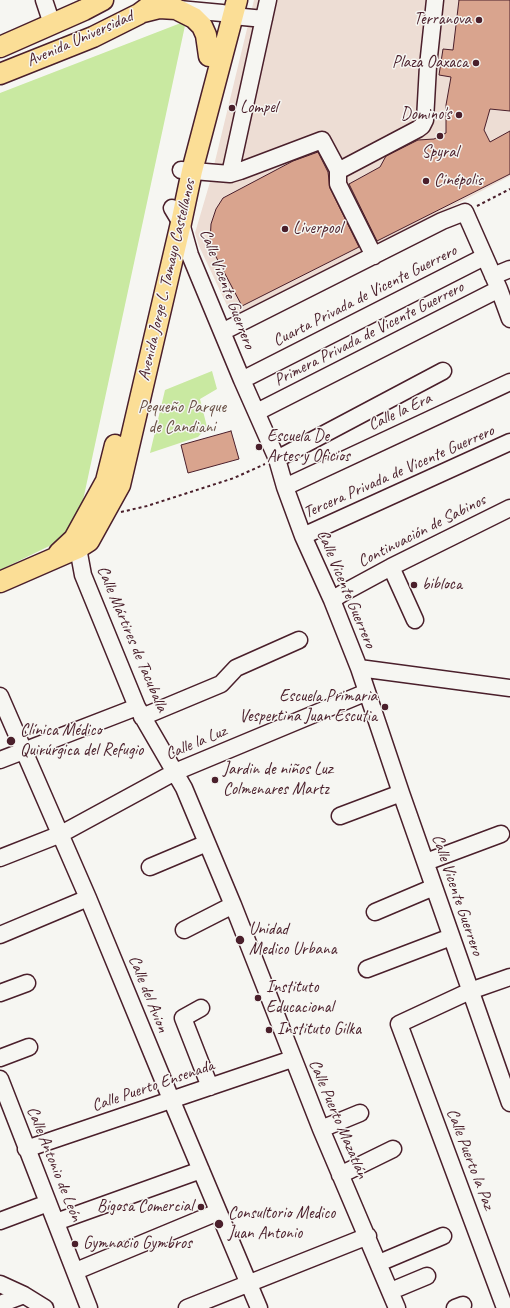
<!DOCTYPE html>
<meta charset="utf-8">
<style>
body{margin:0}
canvas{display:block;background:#f6f6f2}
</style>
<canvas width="510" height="1308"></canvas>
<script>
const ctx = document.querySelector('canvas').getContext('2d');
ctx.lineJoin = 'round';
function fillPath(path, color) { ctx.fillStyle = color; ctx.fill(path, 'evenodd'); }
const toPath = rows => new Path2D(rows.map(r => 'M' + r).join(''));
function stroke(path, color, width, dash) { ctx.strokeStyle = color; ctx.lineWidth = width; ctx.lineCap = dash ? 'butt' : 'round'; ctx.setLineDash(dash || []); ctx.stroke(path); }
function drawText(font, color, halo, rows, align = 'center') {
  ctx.font = font + ' Caveat,sans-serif'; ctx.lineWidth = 3; ctx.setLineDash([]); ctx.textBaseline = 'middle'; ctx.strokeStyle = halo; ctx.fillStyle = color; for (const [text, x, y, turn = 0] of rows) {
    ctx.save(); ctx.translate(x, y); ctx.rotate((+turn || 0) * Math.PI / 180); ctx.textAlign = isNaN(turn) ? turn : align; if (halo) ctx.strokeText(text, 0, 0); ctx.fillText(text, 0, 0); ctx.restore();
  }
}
fillPath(toPath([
 [254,0,510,0,510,176,369,250,232,316,199,246,195,233,210,182]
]), '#edddd4');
fillPath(toPath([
 [186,21,76,533,0,570,0,93],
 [212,371,217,389,200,399,207,427,198,437,150,453,165,390]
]), '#c9e9a1');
const building = toPath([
 [459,0,510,0,510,111,490,109,484,130,490,142,510,131,510,174,377,241,349,184,380,167,386,156,418,140,434,139,446,133,446,105,451,77,439,75,443,49,453,50,459,0],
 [318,152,328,172,330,188,359,247,242,306,214,253,210,242,211,224,216,209,223,198,293,161,318,152],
 [231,431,239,459,188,473,181,445,231,431]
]);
fillPath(building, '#d9a48e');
stroke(building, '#4a1f2b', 1);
const minor = toPath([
 [44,0,52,24],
 [179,9,222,13,233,16,264,19],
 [181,170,230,174,240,171,322,140,337,168,338,170,342,169,418,129,422,126,425,120,428,66,435,0],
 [338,170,338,184,374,256],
 [230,174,268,0],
 [172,208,181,223,190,255,242,380,277,459,285,487,303,536,332,600,359,668,401,793,510,1103],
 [493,276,510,269],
 [222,332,442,221,465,212,499,289,510,319],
 [242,380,484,257],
 [257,412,499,289],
 [277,459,443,371],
 [285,487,510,382],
 [303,536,510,442],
 [74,539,78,548,83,575,137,707,184,788,233,905,321,1129,397,1308],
 [391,567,415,620],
 [332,600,343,593,391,567,510,508],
 [359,668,510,688],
 [0,696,88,898,171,1099,259,1308],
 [142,717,221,684,236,668,299,640],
 [0,760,137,707],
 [340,816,401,793],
 [0,858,61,834,175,772,367,692],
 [426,862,501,834],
 [150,867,207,843],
 [375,912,434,887],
 [184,930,233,905],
 [0,935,88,898],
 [367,969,451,937],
 [0,993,27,983],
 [201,1008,183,1018,210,1087],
 [0,1058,29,1047],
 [0,1079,89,1308],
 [321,1129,360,1113],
 [26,1149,292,1059],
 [340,1175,393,1149],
 [0,1221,48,1203],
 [56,1222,201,1170],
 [379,1263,443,1236],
 [76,1271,218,1212],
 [0,1284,24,1295,45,1308],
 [391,1291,427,1276],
 [0,1304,24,1295],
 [187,1308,368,1236],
 [455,1308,463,1305],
 [505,1308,399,1024,470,991,510,977]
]);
const major = toPath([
 [143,12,159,8,176,9,194,18,202,26,206,35,209,56],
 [0,47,84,10,103,0],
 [0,74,93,37,139,14,158,0],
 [59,553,74,539,106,481,115,445],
 [0,582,78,548,89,541,120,485,181,223,192,171,237,0]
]);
stroke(minor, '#4a1f2b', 19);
stroke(major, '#4a1f2b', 23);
stroke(toPath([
 [477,206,510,189],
 [121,512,147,506,234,478,265,464]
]), '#4a1f2b', 2, [3, 3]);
stroke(minor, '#f6f6f2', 16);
stroke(major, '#fbde96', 20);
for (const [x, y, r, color] of [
 [479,20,4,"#4a1f2b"],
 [476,63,4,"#4a1f2b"],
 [232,108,4,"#4a1f2b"],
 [459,115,4,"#4a1f2b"],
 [440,136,4,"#4a1f2b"],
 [426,181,4,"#4a1f2b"],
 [285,229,4,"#4a1f2b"],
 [259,447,4,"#4a1f2b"],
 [414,585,4,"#4a1f2b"],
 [385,707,4,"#4a1f2b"],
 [11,741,5,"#4a1f2b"],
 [215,780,4,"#4a1f2b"],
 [240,940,5,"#4a1f2b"],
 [258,998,4,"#4a1f2b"],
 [269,1030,4,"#4a1f2b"],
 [201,1207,4,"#4a1f2b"],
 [219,1224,5,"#4a1f2b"],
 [75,1244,4,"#4a1f2b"]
]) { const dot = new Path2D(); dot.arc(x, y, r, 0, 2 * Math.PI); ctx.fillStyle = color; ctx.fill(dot); stroke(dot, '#f6f6f2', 1.5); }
drawText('17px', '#4a1f2b', '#f6f6f2', [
 ["Terranova",471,20,"right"],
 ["Plaza Oaxaca",468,63,"right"],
 ["Lompel",240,108],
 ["Domino's",451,115,"right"],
 ["Spyral",440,153,"center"],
 ["Cinépolis",434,181],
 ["Liverpool",293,229],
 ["Escuela De",267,437],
 ["Artes y Oficios",267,457],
 ["bibloca",422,585],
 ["Escuela Primaria",377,697,"right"],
 ["Vespertina Juan Escutia",377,717,"right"],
 ["Clínica Médico",20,731],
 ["Quirúrgica del Refugio",20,751],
 ["Jardin de niños Luz",223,770],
 ["Colmenares Martz",223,790],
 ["Unidad",249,930],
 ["Medico Urbana",249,950],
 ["Instituto",266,988],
 ["Educacional",266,1008],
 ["Instituto Gilka",277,1030],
 ["Bigosa Comercial",193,1207,"right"],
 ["Consultorio Medico",228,1214],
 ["Juan Antonio",228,1234],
 ["Gymnacio Gymbros",83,1244]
], 'left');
drawText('17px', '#4a1f2b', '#f6f6f2', [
 ["Avenida Universidad",80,39,-24],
 ["Avenida Jorge L. Tamayo Castellanos",167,280,-77],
 ["Calle Vicente Guerrero",227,289,69],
 ["Cuarta Privada de Vicente Guerrero",365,296,-27],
 ["Primera Privada de Vicente Guerrero",369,334,-27],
 ["Calle la Era",400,412,-25],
 ["Tercera Privada de Vicente Guerrero",399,472,-24],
 ["Continuación de Sabinos",422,531,-27],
 ["Calle Vicente Guerrero",346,589,67],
 ["Calle Mártires de Tacuballa",132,639,67],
 ["Calle la Luz",196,743,-23],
 ["Calle Vicente Guerrero",457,895,71],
 ["Calle del Avion",148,994,68],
 ["Calle Puerto Ensenada",153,1086,-19],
 ["Calle Puerto Mazatlán",338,1119,67],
 ["Calle Puerto la Paz",470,1159,69],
 ["Calle Antonio de León",54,1164,68]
]);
drawText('17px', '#6a5248', '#f6f6f2', [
 ["Pequeño Parque",182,408],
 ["de Candiani",182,428]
]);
</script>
